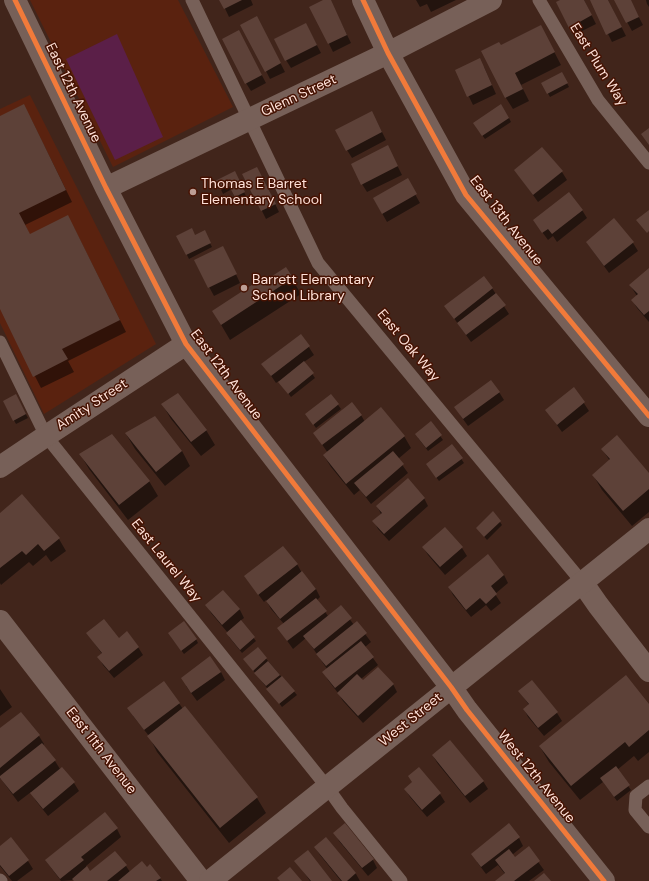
<!DOCTYPE html>
<style>
body{margin:0}
canvas{display:block;background:#41251b}
</style>
<canvas width="649" height="881"></canvas>
<script>
const ctx = document.querySelector('canvas').getContext('2d');
ctx.lineJoin = 'round';
function fillPath(path, color) { ctx.fillStyle = color; ctx.fill(path, 'evenodd'); }
const toPath = rows => new Path2D(rows.map(r => 'M' + r).join(''));
function stroke(path, color, width, dash) { ctx.strokeStyle = color; ctx.lineWidth = width; ctx.lineCap = dash ? 'butt' : 'round'; ctx.setLineDash(dash || []); ctx.stroke(path); }
function drawText(font, color, halo, rows, align = 'center') {
  ctx.font = font + ' "DM Sans",sans-serif'; ctx.lineWidth = 3; ctx.setLineDash([]); ctx.textBaseline = 'middle'; ctx.strokeStyle = halo; ctx.fillStyle = color; for (const [text, x, y, turn = 0] of rows) {
    ctx.save(); ctx.translate(x, y); ctx.rotate((+turn || 0) * Math.PI / 180); ctx.textAlign = isNaN(turn) ? turn : align; if (halo) ctx.strokeText(text, 0, 0); ctx.fillText(text, 0, 0); ctx.restore();
  }
}
fillPath(toPath([
 [30,0,178,0,233,107,113,167],
 [30,95,156,344,44,414,0,323,0,109]
]), '#5a220f');
fillPath(toPath([
 [117,34,163,137,115,160,66,59]
]), '#5b1f48');
fillPath(toPath([
 [221,0,251,0,253,5,229,17],
 [325,0,330,0,351,43,333,52,311,7],
 [416,0,456,0,431,12,427,4,420,7],
 [562,0,584,0,596,24,580,32,581,37,577,39,572,31],
 [591,0,608,0,626,36,612,42],
 [615,0,630,0,643,25,632,31],
 [646,0,649,0,649,7,647,4],
 [261,25,285,72,270,79,266,71],
 [310,32,321,53,291,68,286,60],
 [547,38,561,65,521,85,529,101,513,109,506,98,501,46],
 [243,40,266,83,251,91,246,83],
 [484,67,496,94,473,105,456,70],
 [562,73,569,87,550,97,542,83],
 [0,117,30,117,72,202,25,225,30,235,74,228,126,332,68,361,74,372,41,388,0,307],
 [509,118,511,122,485,139,476,127],
 [376,120,386,140,352,158,347,150],
 [542,148,562,172,567,180,538,202,515,170],
 [392,155,402,175,367,192,362,184],
 [236,176,246,196,238,200,232,189,223,194,217,181],
 [262,176,279,212,266,219,262,211],
 [407,180,420,203,387,222,374,199],
 [582,210,587,218,557,242,553,236,548,240,534,221],
 [206,235,212,247,189,259,178,237],
 [587,243,633,243,638,251,609,273],
 [227,255,240,283,214,296,195,261],
 [286,269,301,294,230,340,213,311],
 [649,269,649,322,637,308,632,300,637,296,630,285],
 [492,288,509,314,471,342,446,307],
 [301,335,314,355,304,362,315,378,291,397,279,381,276,383,263,364],
 [574,388,589,411,562,432,546,410],
 [499,392,504,400,468,426,460,415],
 [331,395,341,409,316,428,309,418],
 [16,396,28,418,16,424,4,402],
 [162,404,206,430,215,445,201,456,171,419],
 [361,415,365,422,404,436,411,448,398,459,408,473,371,504,360,490,354,495,331,467,324,456,328,453,314,433],
 [431,423,443,440,428,451,418,438],
 [126,434,182,451,190,466,165,486,135,449],
 [452,445,464,463,439,481,429,468],
 [602,449,649,475,649,512,632,526,602,490,593,475,610,461],
 [80,454,149,481,158,496,128,520,89,469],
 [424,498,428,506,389,541,378,529,374,521,381,514,377,506],
 [0,514,59,539,66,551,51,562,46,555,33,566,29,562,1,585,0,583],
 [500,522,502,525,487,540,477,528],
 [445,528,462,548,467,556,445,575,428,555,423,547],
 [297,564,302,573,316,589,320,597,317,600,328,616,340,606,354,625,357,623,371,642,365,647,378,665,361,679,363,682,393,684,397,692,363,723,343,701,338,693,328,680,324,672,327,669,306,638,293,649,278,628,284,624,271,609,266,600,264,602,245,577],
 [504,575,508,583,495,594,501,603,491,611,486,605,471,617,453,595,449,587],
 [223,591,240,610,244,618,240,621,256,641,242,653,229,637,228,633,211,613,207,605],
 [88,634,119,639,138,647,143,655,114,678,103,665,99,657,102,654],
 [171,637,196,639,198,643,184,654],
 [257,648,297,695,282,707,244,659],
 [221,672,225,680,197,701,186,686],
 [164,682,183,709,185,707,257,798,266,813,229,843,157,752,149,736,133,716],
 [532,682,557,713,562,721,544,736,528,717,524,709,529,705,520,692],
 [0,689,12,707,0,716],
 [649,706,649,752,638,761,634,756,617,770,631,790,617,801,603,782,580,800,549,762,540,747],
 [21,713,39,736,44,744,43,745,55,761,60,769,62,768,74,783,79,791,48,816,36,801,31,792,18,802,1,779,0,779,0,730],
 [433,756,483,781,488,789,470,803,438,764],
 [419,768,440,794,445,802,427,817,410,797,405,789,413,783],
 [117,829,121,837,86,866,90,872,126,866,130,872,147,868,160,878,162,881,74,881,74,880,61,881,46,861],
 [335,833,373,860,377,868,368,876,339,841],
 [326,838,356,874,360,881,341,881,320,855,315,847],
 [519,838,523,846,512,855,515,858,528,848,544,870,529,881,497,881,505,874,498,865,486,874,477,862],
 [10,839,28,861,33,869,17,881,12,881,0,866,0,847],
 [296,861,331,881,310,881]
]), '#0007');
fillPath(toPath([
 [219,0,242,0,224,9],
 [323,0,331,0,347,35,328,44,309,7],
 [560,0,584,0,592,15,576,24,578,28,571,32,556,2],
 [590,0,608,0,622,27,606,35],
 [614,0,631,0,639,17,626,23],
 [257,16,281,63,265,72,240,25],
 [306,23,317,45,285,61,274,39],
 [541,25,555,52,515,73,523,89,505,98,481,51,499,42,501,45],
 [239,30,262,75,245,84,222,39],
 [480,58,492,85,467,97,455,70],
 [562,72,568,83,547,94,541,83],
 [24,104,66,190,19,213,30,234,68,215,120,320,62,349,68,359,33,377,0,309,0,116],
 [501,104,509,118,482,136,473,123],
 [372,111,382,132,346,151,335,130],
 [649,128,649,145,641,134],
 [388,145,398,166,361,185,351,164],
 [542,147,563,171,533,195,514,170],
 [257,167,276,204,261,211,242,174],
 [235,171,245,192,235,197,229,186,220,190,215,181],
 [408,178,417,194,382,214,373,198],
 [569,192,583,210,552,234,548,229,542,233,533,220],
 [649,210,649,231,647,233,636,220],
 [614,218,634,242,604,266,586,242],
 [192,228,195,235,205,230,211,243,186,255,176,236],
 [223,246,237,274,208,288,194,260],
 [286,267,293,278,221,325,212,311,264,277,266,280],
 [649,268,649,311,644,315,631,300,638,294,629,285],
 [484,276,493,288,454,319,444,306],
 [496,293,506,305,466,335,457,323],
 [301,334,310,346,271,376,261,364],
 [304,361,314,373,288,394,278,382],
 [491,380,500,392,463,419,454,407],
 [574,387,585,402,557,425,545,410],
 [178,393,207,430,191,442,161,404],
 [16,394,26,414,13,421,3,401],
 [331,394,339,404,313,425,305,414],
 [352,402,362,415,322,445,313,433],
 [381,407,405,436,346,484,323,455],
 [155,416,182,451,156,472,125,433],
 [431,421,442,435,426,448,415,434],
 [112,434,150,481,119,505,79,454],
 [617,435,649,473,649,489,623,511,592,475,610,459,601,449],
 [452,444,463,458,436,478,426,464],
 [393,451,404,464,366,497,354,483],
 [408,478,425,498,384,534,372,521,382,513,376,506],
 [22,494,60,538,44,551,38,544,26,555,22,551,0,568,0,513],
 [493,511,501,521,484,537,476,528],
 [445,527,463,547,440,567,422,547],
 [283,546,298,564,258,595,244,576],
 [488,554,504,575,491,586,497,594,486,604,480,598,466,610,448,587],
 [302,571,316,589,280,619,266,601],
 [223,590,240,609,222,625,205,605],
 [316,598,327,611,287,641,277,628],
 [341,605,352,618,314,649,303,636],
 [104,619,119,638,127,631,139,647,109,671,97,657,102,653,86,633],
 [241,620,255,637,240,650,226,633],
 [184,621,197,639,181,651,168,633],
 [357,621,367,633,326,666,316,654],
 [361,641,374,657,335,688,322,672],
 [258,647,267,658,253,671,243,659],
 [210,656,221,672,191,693,181,678],
 [268,661,280,675,266,686,254,673],
 [378,667,394,684,358,716,337,693,357,674,363,680],
 [626,675,649,704,649,730,629,747,625,742,571,786,539,746],
 [282,676,295,691,279,704,266,689],
 [532,680,558,712,538,728,523,709,529,704,518,691],
 [164,681,180,703,144,730,127,708],
 [185,706,258,797,220,828,147,736],
 [21,712,40,735,0,768,0,728],
 [450,740,484,781,465,796,432,755],
 [42,743,56,760,13,794,0,778,0,776],
 [616,766,630,785,614,797,600,778],
 [62,767,75,782,43,809,30,793],
 [419,767,441,793,422,810,404,789,412,782,408,776],
 [105,812,118,828,81,857,84,860,60,879,45,860],
 [345,823,374,859,362,868,333,833],
 [509,823,520,837,481,867,471,854],
 [11,837,29,860,9,876,0,865,0,846],
 [326,837,356,873,347,881,342,881,314,847],
 [529,846,540,861,514,881,495,881,505,873,495,860,509,849,515,857],
 [308,850,332,881,311,881,294,861],
 [115,851,127,865,107,881,74,881,72,879,87,866,90,871],
 [142,861,147,867,150,864,161,878,156,881,118,881],
 [290,867,302,881,280,881,277,878],
 [544,873,551,881,534,881]
]), '#5d4138');
stroke(toPath([
 [192,0,318,263,582,582],
 [539,0,598,100,649,163],
 [0,342,46,436,327,787,342,808,401,881],
 [649,786,636,796,635,810,649,827],
 [0,880,1,881]
]), '#776058', 13);
stroke(toPath([
 [15,0,106,188,186,344,451,687,467,710,604,881],
 [363,0,388,53,466,195,649,416],
 [106,188,388,53,491,0],
 [0,467,46,436,186,344],
 [582,582,598,605,649,671],
 [0,621,201,881]
]), '#776058', 22);
stroke(toPath([
 [210,881,649,529]
]), '#776058', 22);
stroke(toPath([
 [15,0,106,188,186,344,451,687,467,710,604,881],
 [363,0,388,53,466,195,649,416]
]), '#f17a3a', 5);
for (const [x, y, r, color] of [
 [193,192,4,"#bc9f96"],
 [244,288,4,"#bc9f96"]
]) { const dot = new Path2D(); dot.arc(x, y, r, 0, 2 * Math.PI); ctx.fillStyle = color; ctx.fill(dot); stroke(dot, '#461202', 1.5); }
drawText('14px', '#fee1d8', '#461202', [
 ["East Plum Way",598,65,58],
 ["East 12th Avenue",73,93,64],
 ["Glenn Street",299,96,-25],
 ["East 13th Avenue",506,221,52],
 ["East Oak Way",408,346,50],
 ["East 12th Avenue",226,375,53],
 ["Amity Street",92,405,-33],
 ["East Laurel Way",166,561,51],
 ["West Street",411,720,-39],
 ["East 11th Avenue",101,751,52],
 ["West 12th Avenue",536,777,51]
]);
drawText('14px', '#fee1d8', '#461202', [
 ["Thomas E Barret",201,184],
 ["Elementary School",201,200],
 ["Barrett Elementary",252,280],
 ["School Library",252,296]
], 'left');
</script>
